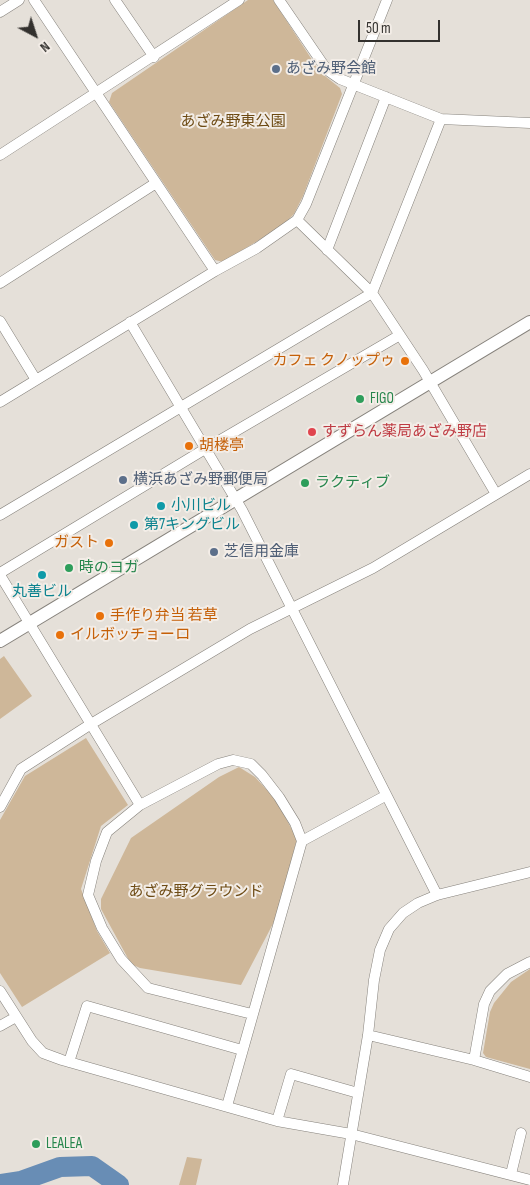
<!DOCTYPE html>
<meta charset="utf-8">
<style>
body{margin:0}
#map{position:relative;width:530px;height:1185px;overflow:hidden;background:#e5e0d9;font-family:"Sofia Sans Condensed",sans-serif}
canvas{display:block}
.north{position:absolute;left:10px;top:10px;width:50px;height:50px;-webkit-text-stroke:4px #f3ede7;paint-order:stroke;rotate:140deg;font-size:14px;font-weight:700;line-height:20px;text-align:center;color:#33312e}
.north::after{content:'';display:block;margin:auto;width:18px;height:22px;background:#33312e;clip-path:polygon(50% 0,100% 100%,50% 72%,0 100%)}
.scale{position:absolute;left:358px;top:20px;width:82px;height:22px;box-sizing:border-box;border:2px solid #33312e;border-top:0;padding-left:6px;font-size:15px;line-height:18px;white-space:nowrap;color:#33312e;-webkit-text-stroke:4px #f3ede7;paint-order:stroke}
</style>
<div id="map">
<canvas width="530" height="1185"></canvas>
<div class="north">N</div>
<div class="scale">50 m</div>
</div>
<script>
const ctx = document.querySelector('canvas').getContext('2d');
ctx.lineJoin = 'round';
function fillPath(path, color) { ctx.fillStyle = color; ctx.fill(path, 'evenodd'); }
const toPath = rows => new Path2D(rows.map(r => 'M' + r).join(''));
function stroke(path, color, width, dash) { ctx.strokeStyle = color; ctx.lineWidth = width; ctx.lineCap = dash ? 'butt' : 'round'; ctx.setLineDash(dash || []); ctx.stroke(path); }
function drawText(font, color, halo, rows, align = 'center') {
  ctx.font = font + ' "Sofia Sans Condensed","Noto Sans JP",sans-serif'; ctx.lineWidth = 4; ctx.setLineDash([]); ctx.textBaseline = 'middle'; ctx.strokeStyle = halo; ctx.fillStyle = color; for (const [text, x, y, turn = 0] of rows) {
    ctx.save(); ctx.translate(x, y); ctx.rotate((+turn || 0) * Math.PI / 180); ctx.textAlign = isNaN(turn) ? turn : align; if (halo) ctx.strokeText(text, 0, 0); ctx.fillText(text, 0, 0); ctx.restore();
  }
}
fillPath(toPath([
 [248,0,273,0,320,72,340,88,342,94,303,196,294,214,282,226,223,262,215,260,109,102,112,93],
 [4,656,32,696,0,719,0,659],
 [86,738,128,805,101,826,81,889,97,931,110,953,22,1007,0,973,0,820,25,776],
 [239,767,255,777,276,800,297,839,276,918,241,985,140,968,131,964,101,909,101,899,131,838,219,777],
 [530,969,530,1069,486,1057,483,1053,490,1012,494,1003,511,982],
 [187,1157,202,1159,196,1185,179,1185]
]), '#ceb799');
stroke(toPath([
 [0,1184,21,1181,60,1167,92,1166,119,1185]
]), '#688db5', 20);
const minor = toPath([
 [34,0,215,271],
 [115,0,154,57],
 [279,0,327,70,340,79,441,119,530,123],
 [0,12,19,0],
 [0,155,239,0],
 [297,220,306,204,387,0],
 [327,250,386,97],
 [0,283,156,183],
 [0,321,36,380],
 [130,322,242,510,437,895],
 [0,402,215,271,257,248,297,220,372,293,423,370,496,494],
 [0,515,372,293,441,119],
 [0,573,205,449,400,335],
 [0,575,140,805],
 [0,807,21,769,91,724,250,629,373,568,530,474],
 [0,991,32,1041,43,1053,62,1060,277,1121,351,1134,530,1180],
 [252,1014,148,988,121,959,102,928,88,895,96,861,107,832,140,805,218,764,233,760,251,764,262,775,279,797,295,823,302,841],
 [0,1026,16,1017],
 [368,1035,474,1060,530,1077],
 [474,1060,484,1004,490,991,507,974,530,962],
 [69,1062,87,1006,242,1050],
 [227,1106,302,841,385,796],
 [277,1121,291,1074,358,1093],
 [511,1174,521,1133],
 [343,1185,368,1035,374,980,380,950,389,929,403,913,418,903,437,895,530,872]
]);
const tertiary = toPath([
 [0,641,530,322]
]);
stroke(minor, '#86827c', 11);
stroke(tertiary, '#86827c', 14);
stroke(minor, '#fff', 10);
stroke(tertiary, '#fff', 12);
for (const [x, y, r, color] of [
 [276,69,5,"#5c6f8a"],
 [405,361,5,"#e8710a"],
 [360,399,5,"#2e9e5b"],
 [312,432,5,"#e0444e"],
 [189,446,5,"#e8710a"],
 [123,480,5,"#5c6f8a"],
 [305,483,5,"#2e9e5b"],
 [161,506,5,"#0f9aa8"],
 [134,525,5,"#0f9aa8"],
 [109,543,5,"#e8710a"],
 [214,552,5,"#5c6f8a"],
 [69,568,5,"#2e9e5b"],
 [42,575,5,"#0f9aa8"],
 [100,616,5,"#e8710a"],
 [60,635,5,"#e8710a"],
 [36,1144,5,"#2e9e5b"]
]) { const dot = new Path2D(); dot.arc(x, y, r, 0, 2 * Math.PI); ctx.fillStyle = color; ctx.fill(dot); stroke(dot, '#f3ede7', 2); }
drawText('15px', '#4e5e75', '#f3ede7', [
 ["あざみ野会館",286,69],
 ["横浜あざみ野郵便局",133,480],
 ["芝信用金庫",224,552]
], 'left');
drawText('15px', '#6d4a13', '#f3ede7', [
 ["あざみ野東公園",233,122],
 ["あざみ野グラウンド",196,892]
]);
drawText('15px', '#c56008', '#f3ede7', [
 ["カフェ クノップゥ",395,361,"right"],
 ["胡楼亭",199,446],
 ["ガスト",99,543,"right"],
 ["手作り弁当 若草",110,616],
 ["イルボッチョーロ",70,635]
], 'left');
drawText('15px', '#27864d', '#f3ede7', [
 ["FIGO",370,399],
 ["ラクティブ",315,483],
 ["時のヨガ",79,568],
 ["LEALEA",46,1144]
], 'left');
drawText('15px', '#be3a42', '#f3ede7', [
 ["すずらん薬局あざみ野店",322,432]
], 'left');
drawText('15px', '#0d838f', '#f3ede7', [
 ["小川ビル",171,506],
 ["第7キングビル",144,525],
 ["丸善ビル",42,592,"center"]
], 'left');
</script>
